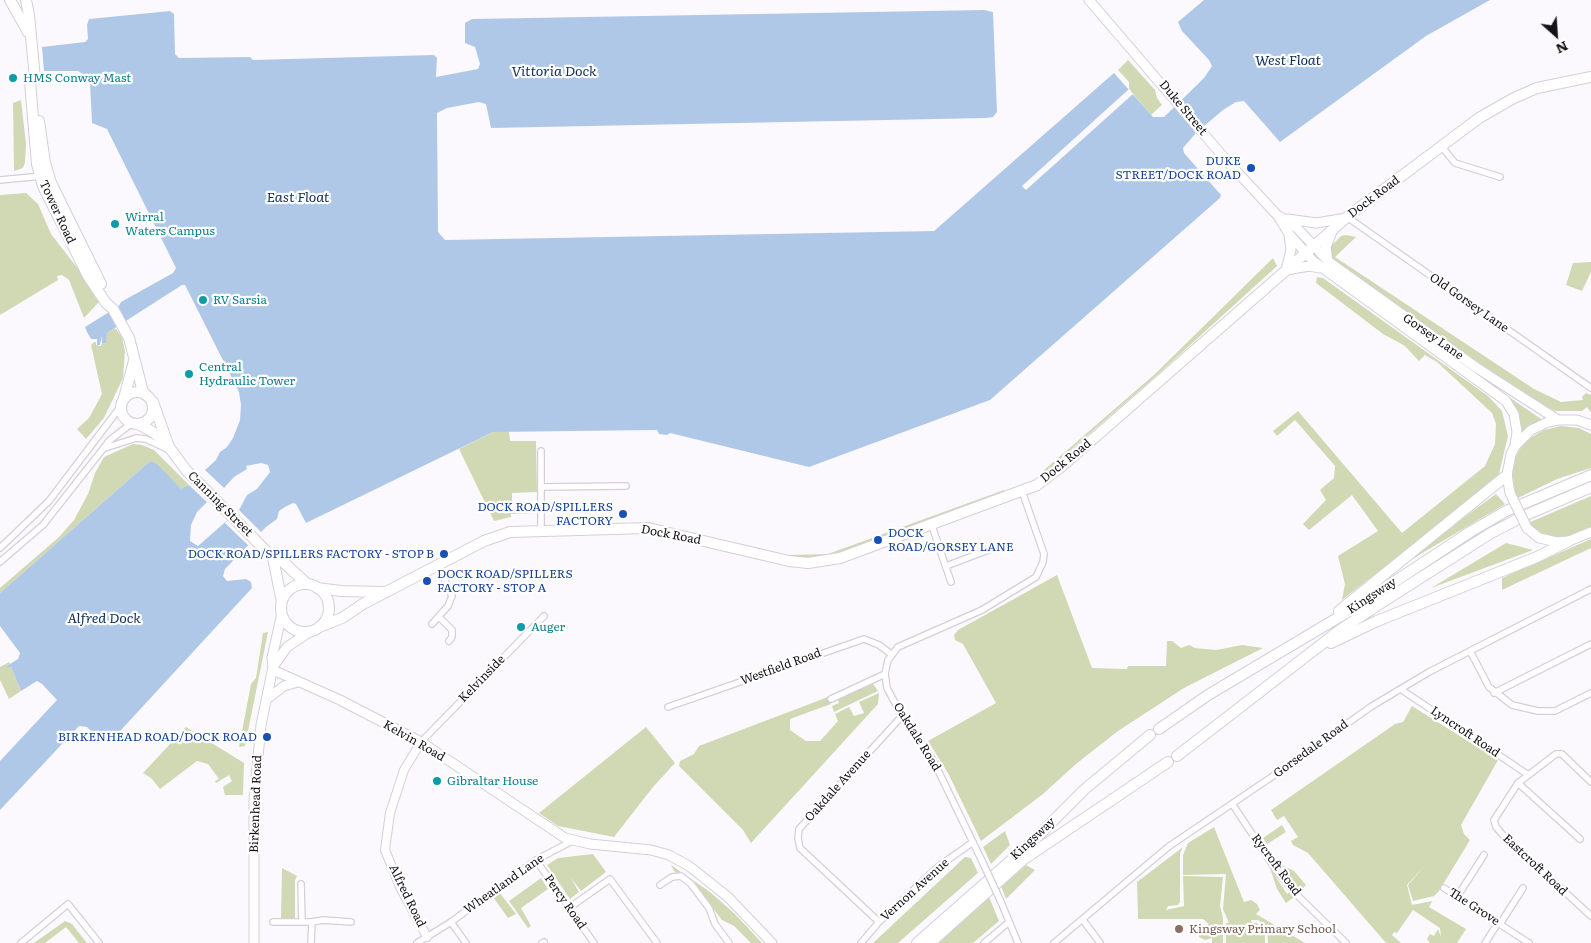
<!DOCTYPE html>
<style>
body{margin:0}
#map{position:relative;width:1591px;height:943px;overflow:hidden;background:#fcf9fe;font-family:Literata,serif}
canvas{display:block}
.north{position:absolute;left:1531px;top:10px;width:50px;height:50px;-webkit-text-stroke:4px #fff;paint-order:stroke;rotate:154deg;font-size:14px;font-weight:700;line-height:20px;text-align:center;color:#161317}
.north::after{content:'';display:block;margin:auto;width:18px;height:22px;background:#161317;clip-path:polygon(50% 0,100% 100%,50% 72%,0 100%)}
</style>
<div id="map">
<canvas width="1591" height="943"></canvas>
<div class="north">N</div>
</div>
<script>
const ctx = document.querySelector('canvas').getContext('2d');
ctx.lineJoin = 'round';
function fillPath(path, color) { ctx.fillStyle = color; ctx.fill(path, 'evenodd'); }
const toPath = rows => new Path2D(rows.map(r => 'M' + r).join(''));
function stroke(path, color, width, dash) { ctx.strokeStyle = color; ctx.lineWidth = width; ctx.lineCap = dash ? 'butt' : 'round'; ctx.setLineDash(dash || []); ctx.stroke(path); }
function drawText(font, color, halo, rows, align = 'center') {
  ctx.font = font + ' Literata,serif'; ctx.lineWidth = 4.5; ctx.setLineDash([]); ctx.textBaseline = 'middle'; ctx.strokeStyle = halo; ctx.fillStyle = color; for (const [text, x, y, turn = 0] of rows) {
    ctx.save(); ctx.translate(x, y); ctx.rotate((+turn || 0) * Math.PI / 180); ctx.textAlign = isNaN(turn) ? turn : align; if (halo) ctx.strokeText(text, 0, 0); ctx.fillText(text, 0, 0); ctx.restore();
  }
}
fillPath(toPath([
 [1128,60,1155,90,1157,98,1162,105,1151,115,1129,89,1129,82,1118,70],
 [21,100,26,144,25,162,23,168,14,171,13,103],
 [26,193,38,204,51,234,82,274,99,302,84,318,69,280,62,275,57,276,58,280,0,315,0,195],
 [1346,235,1356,237,1335,257,1534,389,1561,402,1583,400,1582,397,1586,393,1591,395,1591,413,1587,407,1582,411,1555,411,1537,402,1413,318,1331,259,1330,247,1341,236],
 [1273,258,1277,266,1156,376,1044,473,1043,471,1155,374],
 [1591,262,1591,272,1582,291,1566,285,1573,263],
 [1317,277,1323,278,1488,396,1502,411,1508,436,1498,478,1342,600,1345,584,1338,556,1378,531,1352,495,1309,530,1303,524,1326,500,1320,490,1334,478,1335,466,1295,420,1277,436,1273,431,1298,411,1402,533,1485,466,1495,444,1496,424,1492,413,1437,362,1425,355,1419,361,1405,346,1383,334,1316,283],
 [115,328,122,337,125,351,123,378,104,418,86,439,77,429,89,418,102,394,91,345,94,342,96,342,96,345,101,346,102,343,105,343,107,333],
 [1506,395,1541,419,1542,420,1532,425,1519,435],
 [1561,426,1579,428,1591,434,1591,468,1557,479,1516,499,1512,484,1512,465,1520,449,1530,438,1544,430],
 [509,431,510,441,536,441,537,492,512,493,512,512,537,513,511,514,511,517,494,521,459,449,493,432],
 [133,444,142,445,154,450,189,485,182,490,150,461,0,593,0,588,59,537,74,520,88,494,95,473,104,457],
 [1004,490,1004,493,829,557,808,559,788,557,788,555,828,554],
 [1496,494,1505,504,1409,561,1459,521],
 [1591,496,1591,528,1565,539,1553,540,1532,529,1528,523],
 [1591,539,1591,548,1502,590,1502,578],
 [1506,543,1533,550,1431,588],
 [1057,575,1092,668,1127,669,1128,666,1166,666,1167,641,1172,641,1181,648,1189,645,1195,648,1216,650,1242,645,1263,648,1184,688,1118,731,1076,764,1043,794,981,841,948,773,928,741,996,703,963,644,955,640,954,635,958,630],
 [268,632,245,746,239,747,251,684,256,678,263,633],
 [9,662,10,664,6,666,11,667,21,691,9,699,0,680,0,667],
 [873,684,878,691,834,712,832,706,839,703,838,699],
 [879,693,878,704,751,843,743,830,679,766,680,761,694,754,699,746,828,697,831,704,790,719,790,730,806,741,820,741,838,721,835,714,849,707,854,716,864,713,859,702],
 [1412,706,1498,760,1461,825,1464,834,1470,840,1439,891,1434,896,1413,901,1408,885,1425,865,1407,885,1412,905,1432,901,1429,907,1466,929,1457,943,1430,943,1427,939,1430,934,1434,936,1438,929,1441,937,1440,928,1413,910,1397,933,1394,932,1392,935,1401,943,1386,943,1308,853,1293,845,1291,841,1298,837,1284,816,1277,820,1271,810,1395,724,1403,722],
 [186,727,244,763,243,795,225,795,223,787,232,781,229,775,216,783,215,781,219,779,208,764,197,761,160,789,151,778,143,773],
 [646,727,675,763,653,787,614,837,558,826,539,813],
 [1282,825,1286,832,1267,844,1263,838],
 [1214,827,1244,902,1251,900,1257,904,1260,910,1256,914,1305,943,1268,943,1267,928,1258,920,1251,920,1252,923,1257,923,1265,930,1265,943,1226,943,1226,923,1229,923,1223,909,1226,874,1183,875,1183,855,1188,843],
 [1005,831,1010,845,991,864,983,847],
 [1183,847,1180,853,1180,902,1178,905,1168,906,1166,910,1184,906,1183,876,1223,877,1220,906,1223,918,1223,943,1212,943,1212,938,1205,940,1199,937,1199,928,1209,924,1203,919,1138,919,1137,882],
 [593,854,606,872,581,891,571,878,579,892,570,899,547,865,558,858],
 [965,857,971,858,978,873,898,943,873,943],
 [1276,862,1294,871,1306,885,1299,892,1294,885,1295,883],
 [671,865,710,892,735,914,762,943,751,943,734,926,722,920,694,884,674,871],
 [1026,865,1035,870,1006,899,1001,886],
 [282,868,297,876,295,880,295,918,281,918],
 [1270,868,1287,894,1290,892,1294,897,1286,903,1277,889],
 [541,878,548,889,521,908,531,926,528,928,509,901],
 [499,892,516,914,508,918,493,897],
 [989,897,999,921,973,943,938,943],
 [65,921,72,924,87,943,79,943,66,927,45,943,34,943]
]), '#d0d9b3');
fillPath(toPath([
 [1204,0,1490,0,1426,36,1280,142,1244,101,1236,102,1223,110,1196,133,1183,148,1184,153,1221,195,1220,198,990,400,809,467,670,433,667,435,659,434,657,430,493,432,306,523,296,504,293,503,285,507,279,511,277,519,266,527,225,569,223,576,227,581,246,579,251,582,252,588,110,742,103,743,87,727,79,726,0,810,0,761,57,700,42,684,37,681,21,691,11,667,5,667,18,659,20,653,0,626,0,593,150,461,157,464,181,489,189,485,207,502,197,512,191,525,190,541,198,546,239,510,247,495,257,489,270,472,268,465,261,463,246,466,247,469,234,477,224,488,205,470,216,460,220,452,227,447,233,438,240,420,241,405,239,392,185,285,182,285,107,333,106,343,102,343,102,336,100,345,97,345,97,339,91,339,87,332,85,327,119,306,121,302,173,273,176,268,107,129,92,123,90,83,87,77,78,71,44,71,42,47,85,42,88,39,87,25,89,19,170,11,174,14,175,54,179,58,250,57,253,60,434,55,437,58,436,77,478,69,480,64,475,47,465,43,465,23,472,19,984,10,993,12,997,112,993,117,986,118,491,128,486,104,479,102,447,108,437,113,438,232,445,240,934,231,1114,73,1153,117,1164,117,1204,78,1212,66,1209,60,1182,31,1178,22]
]), '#b0c8e8');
fillPath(toPath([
 [1129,89,1133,94,1026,190,1022,186],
 [239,510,262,533,249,546,225,523]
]), '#fcf9fe');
const minor = toPath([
 [1442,147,1455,163,1500,177],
 [0,180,43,176],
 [1347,217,1591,388],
 [105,448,136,438,146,439,167,449],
 [541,451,541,487,626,486],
 [541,487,541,530],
 [931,523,951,582],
 [0,548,49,501,121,406],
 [0,562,43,525,110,440,132,423],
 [946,566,991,549],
 [439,617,452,630,452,637,449,641],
 [432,624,448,606,452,596,438,565],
 [1470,651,1489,687,1512,705,1538,711,1555,711,1591,693],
 [1402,690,1527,774],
 [1494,693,1591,644],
 [831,699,885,674],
 [668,707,864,639,879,645,891,654],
 [421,742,544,616],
 [1591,782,1562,754,1556,754,1518,783,1494,820,1496,827,1503,835,1591,916],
 [1518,783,1580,839],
 [1233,805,1278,873,1297,895,1346,943],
 [536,860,594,943],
 [983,863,933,760,902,716,887,688,885,674,888,660,898,647,982,610,1036,577,1043,562,1044,554,1022,491],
 [301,884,302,922],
 [660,885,672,877,681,876,691,884,709,908,715,924,729,943],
 [1444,888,1529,943],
 [1457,897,1484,855],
 [1001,902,1018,943],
 [569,908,610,879,657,943],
 [1083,920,1100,943],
 [273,922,312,922,323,920,351,922],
 [451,922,466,943],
 [879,922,800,848,798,838,799,829,902,716],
 [1500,924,1523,888],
 [21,943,68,904,99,943],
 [311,943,312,922],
 [417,943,451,922,536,860,574,840],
 [542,943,544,942],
 [861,943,879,922,939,866,973,842],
 [984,943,1009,922],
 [1054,943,1168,847,1276,774,1372,706,1429,672,1591,589],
 [1485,943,1498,923]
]);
const tertiary = toPath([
 [421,742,404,770,390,813,385,850,400,887,427,937]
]);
const secondary = toPath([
 [273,670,340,700,421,742,565,838,590,844,651,850,669,855,689,866,728,897,772,943],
 [267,699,284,686,298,682]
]);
const primary = toPath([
 [1089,0,1227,161,1278,216,1289,234,1313,261,1506,401,1514,414,1517,432,1515,446],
 [1281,217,1297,228,1329,262,1477,368,1558,420],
 [1288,219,1316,223,1346,218],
 [1289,235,1291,250,1286,270,1310,266,1319,268],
 [1328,262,1326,247,1333,229],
 [1510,493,1507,475,1511,454,1515,446,1531,430,1548,422,1558,420,1577,420,1591,425],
 [1527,528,1539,538,1557,542,1569,541,1591,532],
 [273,667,272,658,282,613],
 [254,943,254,800,261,725,273,667,287,647,311,631]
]);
const trunk = toPath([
 [10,0,28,32],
 [26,0,29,15,35,79],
 [33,75,30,82,37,164,43,186,88,276,106,303,113,309,129,338,143,392],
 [39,121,45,163,51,183,101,284],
 '121 408a16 16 0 1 1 32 0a16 16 0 1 1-32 0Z',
 [124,398,134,361],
 [153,402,169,447,186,470,273,558,281,560,307,584],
 [138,424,153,432,165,442],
 [273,558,282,602],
 '281 608a24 24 0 1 1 48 0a24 24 0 1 1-48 0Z',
 [317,588,341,591,383,592],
 [1339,611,1507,475],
 [319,627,342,618,363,604,484,541,510,532,648,528,789,561,808,563,840,558,1037,485,1061,467,1347,217,1479,118,1514,98,1537,88,1591,77],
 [1331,643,1377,621,1537,557,1569,541],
 [1159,729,1208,695,1356,607,1470,532,1506,511,1591,475],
 [1177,756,1340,630,1381,603,1491,533,1526,515,1591,487],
 [917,943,1033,841,1085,789,1150,735],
 [930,943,1024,859,1168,762]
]);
stroke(minor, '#d5ceda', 8);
stroke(tertiary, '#d5ceda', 10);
stroke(secondary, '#d5ceda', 11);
stroke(primary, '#d5ceda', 11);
stroke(trunk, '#d5ceda', 12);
stroke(minor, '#fff', 5.5);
stroke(tertiary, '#fff', 8);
stroke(secondary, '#fff', 9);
stroke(primary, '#fff', 9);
stroke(trunk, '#fff', 10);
const minorBridge = toPath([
 [983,863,1001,902]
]);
const primaryBridge = toPath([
 [1510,493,1527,528]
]);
stroke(minorBridge, '#d5ceda', 8, []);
stroke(primaryBridge, '#d5ceda', 11, []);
stroke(minorBridge, '#fff', 5.5);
stroke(primaryBridge, '#fff', 9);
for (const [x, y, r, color] of [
 [13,78,5,"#0f9aa8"],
 [1251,168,5,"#1a4fb4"],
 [115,224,5,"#0f9aa8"],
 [203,300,5,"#0f9aa8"],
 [189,374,5,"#0f9aa8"],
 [623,514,5,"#1a4fb4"],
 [878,540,5,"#1a4fb4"],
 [444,554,5,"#1a4fb4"],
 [427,581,5,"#1a4fb4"],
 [521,627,5,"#0f9aa8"],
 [267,737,5,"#1a4fb4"],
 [437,781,5,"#0f9aa8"],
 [1179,929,5,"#8d6e63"]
]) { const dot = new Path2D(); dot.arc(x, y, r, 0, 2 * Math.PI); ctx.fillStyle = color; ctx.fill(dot); stroke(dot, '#fff', 2); }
drawText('12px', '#0d838f', '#fff', [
 ["HMS Conway Mast",23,78],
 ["Wirral",125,217],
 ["Waters Campus",125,231],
 ["RV Sarsia",213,300],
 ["Central",199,367],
 ["Hydraulic Tower",199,381],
 ["Auger",531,627],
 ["Gibraltar House",447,781]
], 'left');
drawText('12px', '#161317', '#fff', [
 ["Duke Street",1183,108,50],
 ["Dock Road",1374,197,-37],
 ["Tower Road",57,212,65],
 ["Old Gorsey Lane",1469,303,35],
 ["Gorsey Lane",1433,337,35],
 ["Dock Road",1066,461,-39],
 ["Canning Street",220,504,45],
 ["Dock Road",671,535,11],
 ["Kingsway",1372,596,-33],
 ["Westfield Road",781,667,-20],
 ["Kelvinside",482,679,-46],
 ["Lyncroft Road",1465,732,34],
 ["Oakdale Road",917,737,58],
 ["Kelvin Road",414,741,30],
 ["Gorsedale Road",1311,749,-36],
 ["Oakdale Avenue",838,786,-48],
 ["Birkenhead Road",256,804,-88],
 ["Kingsway",1033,839,-43],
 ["Rycroft Road",1276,865,53],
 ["Eastcroft Road",1535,865,43],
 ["Wheatland Lane",504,884,-35],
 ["Vernon Avenue",915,890,-42],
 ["Alfred Road",407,896,64],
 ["Percy Road",565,902,55],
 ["The Grove",1474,907,33]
]);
drawText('12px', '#164399', '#fff', [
 ["DUKE",1241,161],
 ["STREET/DOCK ROAD",1241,175],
 ["DOCK ROAD/SPILLERS",613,507],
 ["FACTORY",613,521],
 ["DOCK",888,533,"left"],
 ["ROAD/GORSEY LANE",888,547,"left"],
 ["DOCK ROAD/SPILLERS FACTORY - STOP B",434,554],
 ["DOCK ROAD/SPILLERS",437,574,"left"],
 ["FACTORY - STOP A",437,588,"left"],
 ["BIRKENHEAD ROAD/DOCK ROAD",257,737]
], 'right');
drawText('12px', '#785e54', '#fff', [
 ["Kingsway Primary School",1189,929]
], 'left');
drawText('italic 14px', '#0f2f58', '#fff', [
 ["West Float",1288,61],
 ["Vittoria Dock",554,72],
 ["East Float",298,198],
 ["Alfred Dock",104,619]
]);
</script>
